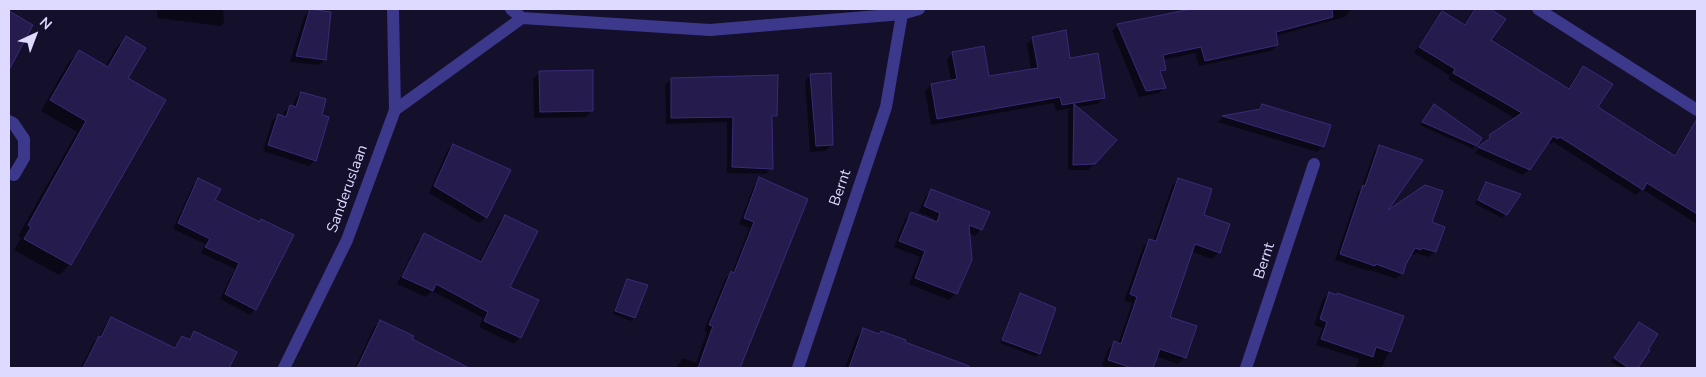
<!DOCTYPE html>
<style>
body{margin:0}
#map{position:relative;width:1706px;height:377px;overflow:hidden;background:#14102b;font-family:"Nunito Sans",sans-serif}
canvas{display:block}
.frame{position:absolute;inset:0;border:10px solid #dedaff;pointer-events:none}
.north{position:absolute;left:10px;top:10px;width:50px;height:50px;-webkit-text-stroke:4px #14102b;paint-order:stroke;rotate:43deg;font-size:14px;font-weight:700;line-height:20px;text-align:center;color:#dedaff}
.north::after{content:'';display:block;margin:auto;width:18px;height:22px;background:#dedaff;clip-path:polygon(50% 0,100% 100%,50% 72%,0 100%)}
</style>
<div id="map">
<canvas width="1706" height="377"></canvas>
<div class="frame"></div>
<div class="north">N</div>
</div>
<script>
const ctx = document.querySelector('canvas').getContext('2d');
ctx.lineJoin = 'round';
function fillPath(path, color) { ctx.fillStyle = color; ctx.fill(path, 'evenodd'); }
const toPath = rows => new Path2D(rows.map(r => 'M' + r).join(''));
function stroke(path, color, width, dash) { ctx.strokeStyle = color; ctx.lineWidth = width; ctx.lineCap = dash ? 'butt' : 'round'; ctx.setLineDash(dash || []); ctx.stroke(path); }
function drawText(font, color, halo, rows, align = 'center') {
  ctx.font = font + ' "Nunito Sans",sans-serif'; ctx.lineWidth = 4; ctx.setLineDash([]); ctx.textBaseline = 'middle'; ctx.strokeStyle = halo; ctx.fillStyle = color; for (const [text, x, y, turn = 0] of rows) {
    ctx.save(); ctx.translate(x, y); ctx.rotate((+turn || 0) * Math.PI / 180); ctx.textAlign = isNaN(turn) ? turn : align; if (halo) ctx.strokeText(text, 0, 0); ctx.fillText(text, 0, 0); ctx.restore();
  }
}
fillPath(toPath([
 [160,9,223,9,224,23,221,26,157,18,157,11],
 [1197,9,1351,9,1351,10,1345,17,1275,36,1277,45,1271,51,1199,66,1195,53,1162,60,1164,70,1160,74,1165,87,1159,93,1139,97,1112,31,1118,25],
 [1474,9,1488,9,1504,19,1490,41,1567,90,1577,73,1583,67,1596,108,1673,157,1683,141,1689,135,1697,141,1697,224,1642,189,1636,195,1553,142,1551,144,1548,142,1529,169,1523,175,1474,153,1484,144,1484,142,1490,136,1516,119,1448,79,1450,76,1414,53,1436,19,1442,13,1463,26],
 [311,10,325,59,319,65,290,62,304,17],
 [9,12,32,25,9,68],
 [126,38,126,79,70,264,59,275,14,250,21,238,18,236,77,132,41,111,68,63,79,52,105,67,115,49],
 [1033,38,1069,59,1104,97,1098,104,1076,107,1094,164,1088,170,1068,170,1068,111,1071,108,1056,111,1054,103,931,125,925,91,931,85,951,81,947,59,953,53,988,78,1031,70,1027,44],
 [540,72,592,110,586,117,534,118,533,79],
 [811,75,832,144,826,151,810,152,805,81],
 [671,79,776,115,771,120,771,168,766,174,727,173,727,122,666,124,665,85],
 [301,93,320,116,315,160,309,166,263,151,272,121,278,115,283,117,284,112,290,107,293,107,295,99],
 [1262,105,1323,146,1317,152,1218,122,1223,117,1256,111],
 [1434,105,1476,145,1473,149,1420,125],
 [453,145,486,217,479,223,429,193,447,151],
 [1380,146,1383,215,1431,223,1435,252,1429,257,1416,253,1414,255,1410,254,1402,273,1396,279,1370,270,1368,271,1335,260,1358,192,1361,189,1374,152],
 [760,179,763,304,739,368,676,368,683,358,696,363,707,332,704,331,725,279,732,273,749,228,739,224,754,185],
 [1178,179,1202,216,1219,252,1212,259,1191,251,1169,318,1185,357,1178,364,1156,356,1152,368,1108,368,1102,366,1108,349,1114,343,1118,344,1132,303,1124,301,1143,247,1149,240,1153,242,1172,186],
 [198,180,214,201,259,223,255,309,250,315,220,299,235,269,201,253,205,244,173,229,193,185],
 [1487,184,1519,195,1502,218,1475,204],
 [931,191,981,229,975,236,969,233,971,260,956,294,949,300,909,284,920,257,894,247,905,219,912,213,934,222,935,219,919,212,925,197],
 [505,216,508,288,520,337,514,344,479,327,483,318,432,291,426,297,397,284,418,241,424,235,479,262,499,222],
 [628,280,646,286,634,318,631,321,613,314,625,284],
 [1329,293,1390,352,1387,355,1382,368,1356,368,1359,359,1316,345,1322,328,1314,325,1323,299],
 [1020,295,1039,353,1036,357,1000,343,1017,298],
 [112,318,173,348,182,338,188,341,195,333,235,352,227,368,81,368,93,343,99,337,106,324],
 [380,321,411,340,465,368,355,368,374,327],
 [1636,327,1646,350,1648,351,1636,368,1621,368,1611,362],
 [863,330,904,343,939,365,947,368,845,368,857,336]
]), '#0007');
const building = toPath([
 [310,9,331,12,326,60,296,56,310,9],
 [1191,9,1332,9,1333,17,1276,32,1278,45,1205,61,1201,47,1163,55,1166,70,1160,71,1166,88,1146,91,1117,24,1191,9],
 [1475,9,1490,9,1506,19,1491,40,1569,89,1583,66,1613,84,1598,107,1675,156,1697,119,1697,214,1647,183,1643,190,1560,137,1558,139,1553,136,1530,170,1478,147,1490,138,1489,135,1522,113,1453,73,1455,69,1419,47,1442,11,1465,25,1475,9],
 [9,11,33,25,9,70,9,11],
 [1066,30,1070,58,1098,53,1105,98,1062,105,1060,97,937,119,931,84,957,79,952,52,984,46,989,76,1038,68,1032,37,1066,30],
 [126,36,146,48,128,78,166,100,71,265,24,239,31,227,28,225,86,121,50,100,79,50,108,67,126,36],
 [593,70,593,111,540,112,539,71,593,70],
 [831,73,833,145,816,146,810,74,831,73],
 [778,75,777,116,772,116,773,169,732,167,733,117,671,118,671,78,778,75],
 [301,92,326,99,322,115,329,117,316,161,268,145,278,114,286,117,290,105,296,107,301,92],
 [1074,104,1117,140,1095,164,1073,165,1074,104],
 [1262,104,1331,125,1324,147,1222,116,1260,109,1262,104],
 [1434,104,1482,138,1477,146,1422,122,1434,104],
 [453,144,511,170,487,218,434,186,453,144],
 [1379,145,1423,160,1388,210,1425,185,1443,191,1432,222,1445,227,1436,252,1422,248,1421,250,1415,248,1406,264,1403,274,1376,264,1375,266,1340,254,1363,185,1365,186,1379,145],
 [759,177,808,199,740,368,698,368,713,326,709,325,731,271,734,273,754,222,744,218,759,177],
 [198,178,221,189,215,200,260,222,261,219,294,235,256,310,225,294,239,263,205,247,210,239,178,223,198,178],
 [1178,178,1212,189,1204,215,1230,224,1220,253,1195,244,1170,317,1197,326,1186,358,1160,349,1153,368,1132,368,1108,360,1114,341,1121,344,1137,297,1130,294,1149,239,1156,241,1178,178],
 [1486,182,1521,194,1507,215,1478,200,1486,182],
 [931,189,990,212,982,230,969,225,972,260,957,294,915,278,925,251,899,241,911,212,937,222,940,213,924,206,931,189],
 [505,215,538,231,510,287,539,300,521,338,484,321,488,312,436,284,433,291,402,277,424,233,481,262,505,215],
 [627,279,648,285,635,318,615,311,627,279],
 [1329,292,1337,295,1337,293,1404,316,1391,352,1376,347,1373,357,1321,339,1327,322,1320,319,1329,292],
 [1020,293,1056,308,1040,354,1002,340,1020,293],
 [111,317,175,348,182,336,190,340,194,331,237,352,229,368,83,368,99,336,101,337,111,317],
 [380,320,414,336,412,339,469,368,357,368,380,320],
 [1639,322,1658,334,1648,350,1650,350,1638,368,1629,368,1614,358,1639,322],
 [863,328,879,334,881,331,906,340,905,342,969,366,969,368,849,368,863,328]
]);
fillPath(building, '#251b4d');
stroke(building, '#3b2b7a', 1);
stroke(toPath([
 [511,9,522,18],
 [1538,9,1697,110],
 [395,110,522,18,710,30,902,14,919,9],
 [9,121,13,123,24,139,24,158,14,175],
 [284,368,347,240,395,110,393,9],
 [798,368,886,107,902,14],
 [1246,368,1314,164]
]), '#3c388c', 12);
drawText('15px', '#dedaff', '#14102b', [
 ["Bernt",841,188,-71],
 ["Sanderuslaan",348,189,-70],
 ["Bernt",1265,261,-72]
]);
</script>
